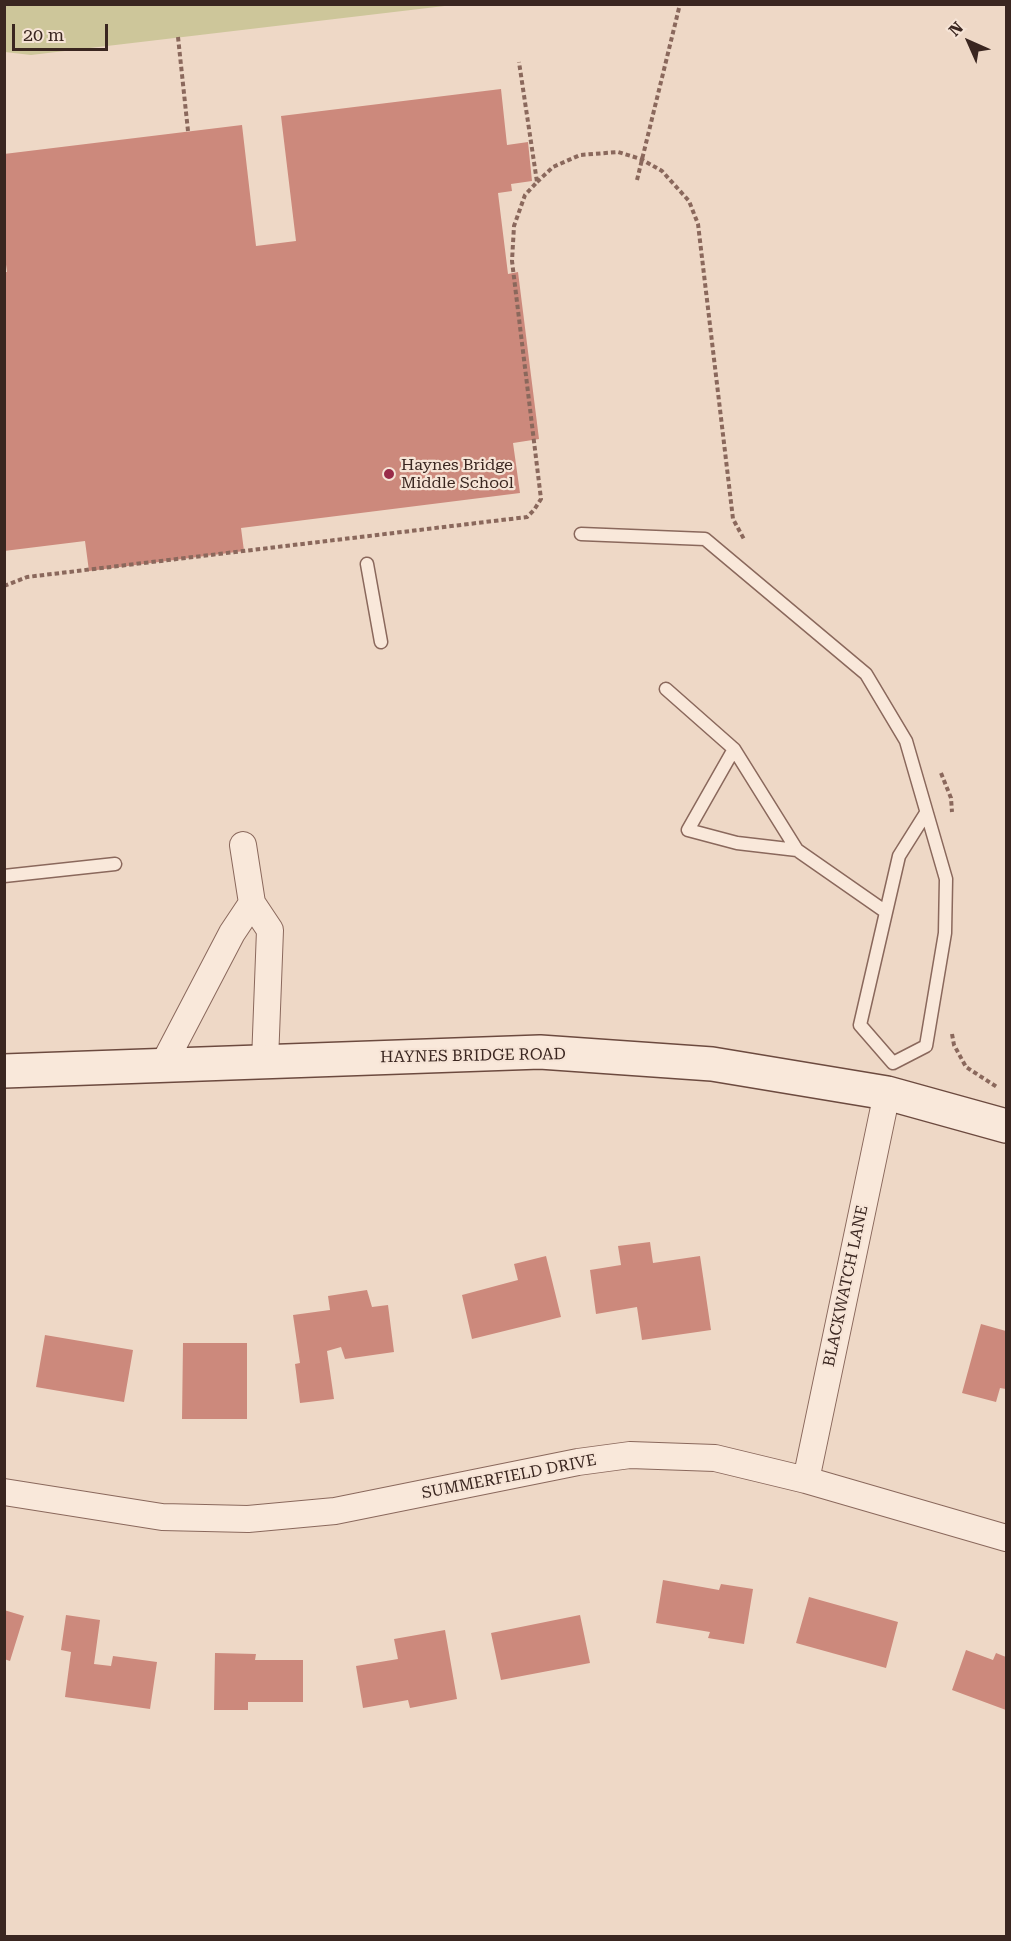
<!DOCTYPE html>
<style>
body{margin:0}
#map{position:relative;width:1011px;height:1941px;overflow:hidden;background:#eed8c6;font-family:"Roboto Serif",serif}
canvas{display:block}
.frame{position:absolute;inset:0;border:6px solid #3a2620;pointer-events:none}
.north{position:absolute;left:939px;top:12px;width:60px;height:60px;-webkit-text-stroke:4px #f6e4d6;paint-order:stroke;rotate:315deg;font-size:16px;font-weight:700;line-height:24px;text-align:center;color:#3a2620}
.north::after{content:'';display:block;margin:auto;width:21px;height:27px;background:#3a2620;clip-path:polygon(50% 0,100% 100%,50% 72%,0 100%)}
.scale{position:absolute;left:12px;top:24px;width:96px;height:27px;box-sizing:border-box;border:3px solid #3a2620;border-top:0;padding-left:8px;font-size:18px;line-height:21px;white-space:nowrap;color:#3a2620;-webkit-text-stroke:4px #f6e4d6;paint-order:stroke}
</style>
<div id="map">
<canvas width="1011" height="1941"></canvas>
<div class="frame"></div>
<div class="north">N</div>
<div class="scale">20 m</div>
</div>
<script>
const ctx = document.querySelector('canvas').getContext('2d');
ctx.lineJoin = 'round';
function fillPath(path, color) { ctx.fillStyle = color; ctx.fill(path, 'evenodd'); }
const toPath = rows => new Path2D(rows.map(r => 'M' + r).join(''));
function stroke(path, color, width, dash) { ctx.strokeStyle = color; ctx.lineWidth = width; ctx.lineCap = dash ? 'butt' : 'round'; ctx.setLineDash(dash || []); ctx.stroke(path); }
function drawText(font, color, halo, rows, align = 'center') {
  ctx.font = font + ' "Roboto Serif",serif'; ctx.lineWidth = 4.5; ctx.setLineDash([]); ctx.textBaseline = 'middle'; ctx.strokeStyle = halo; ctx.fillStyle = color; for (const [text, x, y, turn = 0] of rows) {
    ctx.save(); ctx.translate(x, y); ctx.rotate((+turn || 0) * Math.PI / 180); ctx.textAlign = isNaN(turn) ? turn : align; if (halo) ctx.strokeText(text, 0, 0); ctx.fillText(text, 0, 0); ctx.restore();
  }
}
fillPath(toPath([
 [5,4,453,4,453,5,31,55,5,52]
]), '#cdc69a');
fillPath(toPath([
 [501,89,507,145,528,142,532,181,511,184,512,191,498,193,508,274,518,272,539,439,513,443,520,493,241,528,244,551,89,571,85,541,4,551,4,272,7,272,4,250,4,154,242,125,256,246,296,241,281,116],
 [650,1242,653,1263,700,1256,711,1330,642,1340,637,1307,596,1314,590,1270,621,1265,618,1246],
 [546,1256,561,1317,472,1339,462,1295,518,1280,514,1264],
 [367,1290,372,1307,388,1305,394,1352,345,1359,341,1347,327,1351,334,1399,300,1403,295,1364,300,1363,293,1315,330,1310,328,1296],
 [981,1324,1006,1331,1006,1389,1000,1388,996,1402,962,1393],
 [45,1335,133,1350,124,1402,36,1387],
 [183,1343,247,1343,247,1419,182,1419],
 [663,1580,719,1590,721,1584,753,1589,744,1644,708,1638,710,1632,656,1623],
 [809,1597,898,1622,886,1668,796,1643],
 [4,1610,24,1616,10,1661,4,1659],
 [66,1615,100,1620,94,1664,111,1666,113,1656,157,1662,150,1709,65,1697,71,1652,61,1650],
 [580,1615,590,1663,501,1680,491,1633],
 [445,1630,457,1699,410,1708,408,1700,363,1708,356,1666,398,1659,394,1639],
 [966,1650,993,1660,996,1653,1006,1657,1006,1710,952,1690],
 [215,1653,256,1654,255,1660,303,1660,303,1702,248,1702,248,1710,214,1710]
]), '#cc897c');
const lane = toPath([
 [581,534,705,539,866,674,906,741,946,879,945,933,926,1046,893,1063],
 [367,564,381,642],
 [666,689,734,749,797,850,886,912],
 [734,749,688,830,737,843,797,850],
 [4,876,115,864],
 [893,1063,860,1025,899,856,926,813]
]);
const street = toPath([
 [243,845,252,903,270,930,265,1061],
 [163,1065,232,933,252,903],
 [806,1480,887,1093],
 [4,1492,162,1517,248,1519,335,1511,578,1462,630,1455,715,1458,806,1480,1006,1538]
]);
const secondary = toPath([
 [4,1071,540,1052,712,1064,887,1093,1006,1126]
]);
stroke(lane, '#8a685c', 15);
stroke(street, '#8a685c', 28);
stroke(secondary, '#6c4a3f', 36);
stroke(toPath([
 [178,37,188,131],
 [637,180,680,4],
 [537,182,553,167,580,155,618,152,641,159,662,171,689,201,698,224,733,519,745,541],
 [4,586,27,577,527,517,534,510,541,499,512,261,514,226,525,195,537,182,519,62],
 [941,773,951,798,952,812],
 [952,1034,954,1045,966,1067,997,1087]
]), '#8a685c', 4, [4.5, 3]);
stroke(lane, '#f9e8da', 12);
stroke(street, '#f9e8da', 26);
stroke(secondary, '#f9e8da', 33);
for (const [x, y, r, color] of [
 [389,474,6,"#992c49"]
]) { const dot = new Path2D(); dot.arc(x, y, r, 0, 2 * Math.PI); ctx.fillStyle = color; ctx.fill(dot); stroke(dot, '#f6e4d6', 2); }
drawText('16px', '#3a2620', '#f6e4d6', [
 ["Haynes Bridge",401,465],
 ["Middle School",401,483]
], 'left');
drawText('16px', '#3a2620', '#f6e4d6', [
 ["HAYNES BRIDGE ROAD",473,1056,-1],
 ["BLACKWATCH LANE",846,1286,-78],
 ["SUMMERFIELD DRIVE",509,1477,-11]
]);
</script>
